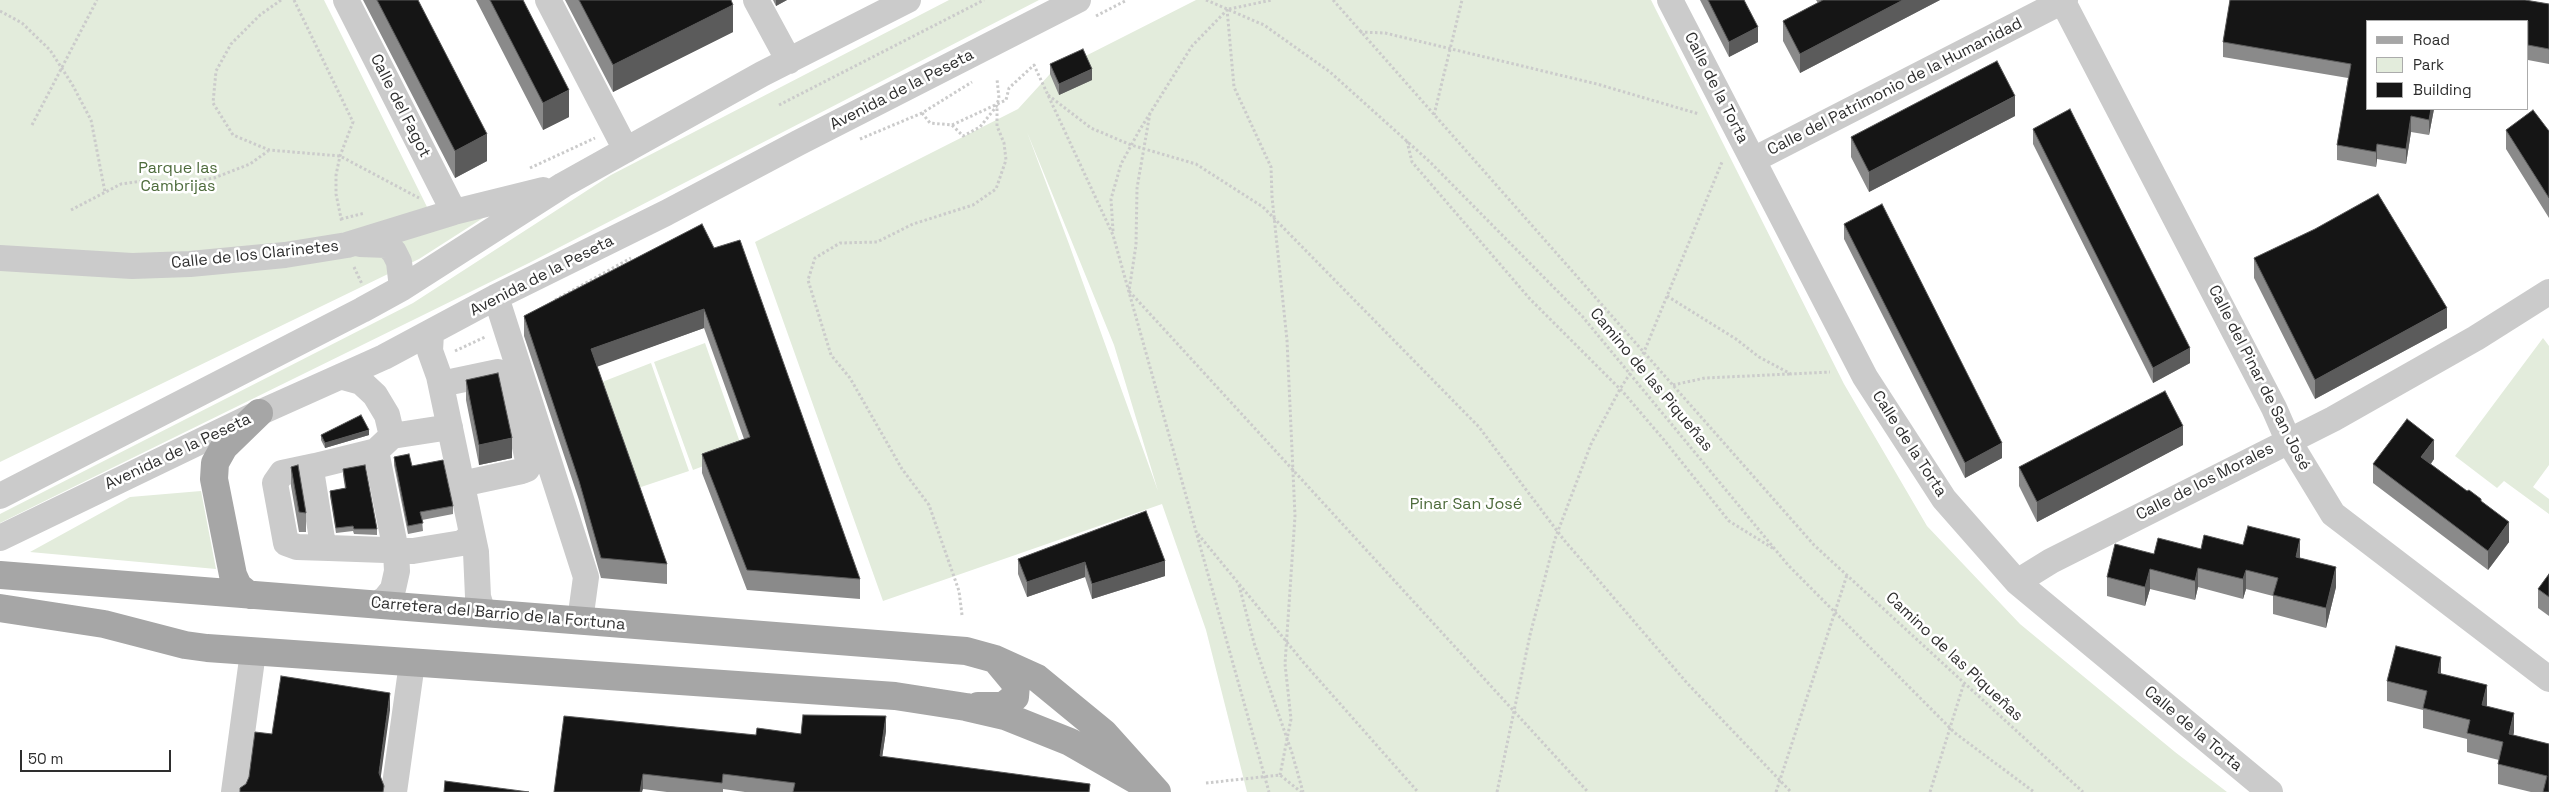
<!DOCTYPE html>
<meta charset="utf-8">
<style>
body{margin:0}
#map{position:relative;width:2549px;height:792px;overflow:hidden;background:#fff;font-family:"Space Grotesk",sans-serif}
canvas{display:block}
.legend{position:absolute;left:2366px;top:20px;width:162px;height:90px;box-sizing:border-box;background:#fff;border:1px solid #ababab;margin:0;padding:6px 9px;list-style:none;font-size:15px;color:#2e2e2e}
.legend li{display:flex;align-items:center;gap:10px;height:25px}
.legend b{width:25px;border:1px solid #ababab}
.scale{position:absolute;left:20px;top:750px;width:151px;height:22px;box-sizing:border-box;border:2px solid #2e2e2e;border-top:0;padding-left:6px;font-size:15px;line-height:18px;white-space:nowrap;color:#2e2e2e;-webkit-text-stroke:4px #fff;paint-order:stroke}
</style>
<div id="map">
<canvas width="2549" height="792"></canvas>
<ul class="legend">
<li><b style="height:6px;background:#a6a6a6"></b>Road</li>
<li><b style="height:14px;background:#e3ecdc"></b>Park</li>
<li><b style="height:14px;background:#151515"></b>Building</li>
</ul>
<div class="scale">50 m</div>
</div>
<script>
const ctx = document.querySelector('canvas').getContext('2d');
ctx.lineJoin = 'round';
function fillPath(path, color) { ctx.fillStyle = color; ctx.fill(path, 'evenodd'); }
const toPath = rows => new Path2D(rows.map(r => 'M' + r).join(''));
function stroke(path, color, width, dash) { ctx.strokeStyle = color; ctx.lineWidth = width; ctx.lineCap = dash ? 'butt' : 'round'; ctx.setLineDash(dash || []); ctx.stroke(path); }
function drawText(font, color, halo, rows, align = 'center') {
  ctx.font = font + ' "Space Grotesk",sans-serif'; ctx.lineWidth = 5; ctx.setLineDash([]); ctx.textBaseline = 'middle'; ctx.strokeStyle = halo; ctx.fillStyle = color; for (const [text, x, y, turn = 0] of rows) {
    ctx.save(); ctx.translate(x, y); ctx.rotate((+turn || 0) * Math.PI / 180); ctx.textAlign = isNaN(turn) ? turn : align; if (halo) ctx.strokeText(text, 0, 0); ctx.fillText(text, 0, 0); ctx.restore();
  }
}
fillPath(toPath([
 [0,0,324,0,436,225,494,211,419,259,0,462],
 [949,0,1039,0,529,263,0,523,0,514,413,303,611,175],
 [1196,0,1651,0,1844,384,1927,526,2020,624,2175,752,2227,792,1247,792,1206,630,1162,504,883,601,755,242,1018,109,1050,74],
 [1027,132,1114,345,1158,491,1069,244],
 [2543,338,2549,346,2549,465,2533,487,2549,499,2549,514,2504,481,2497,488,2455,456],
 [705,343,743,451,693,470,654,362],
 [651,363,689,471,638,488,602,382],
 [201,491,216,569,30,552,130,497]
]), '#e3ecdc');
stroke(toPath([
 [281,0,260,15,231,44,216,71,213,103,233,135,269,150,340,156,419,198],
 [294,0,353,122,340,156,336,175,336,194,342,223],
 [1206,0,1264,25,1330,72,1430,162,1582,316,1788,565,1955,733,2034,792],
 [1333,0,1814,545,2083,792],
 [1227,9,1234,87,1271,167,1272,197,1287,340,1295,516,1285,664,1291,719,1280,775],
 [1229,9,1272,0],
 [0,11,22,23,50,50,72,84,91,120,105,192],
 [1096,16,1127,0],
 [1360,32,1385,33,1597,84,1699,114],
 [1048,95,1091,128,1131,145,1196,164,1263,207,1479,427,1564,540,1687,683,1791,792],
 [779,105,984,0],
 [922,113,930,123,952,125,963,136,980,127,996,107,999,98,997,79],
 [1150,113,1137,188,1136,245,1129,291,1588,792],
 [1434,115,1462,0],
 [32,125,97,0],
 [952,125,1006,100,1009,88,1034,65,1113,235,1269,792],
 [860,139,922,113,972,82],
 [1407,141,1412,162,1530,299,1623,392,1664,440,1729,521,1774,549],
 [530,168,595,138],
 [71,210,121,184,150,180,180,184,214,178,250,164,268,151],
 [341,219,365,213],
 [1113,231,1111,199,1121,164,1139,131,1192,46,1227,10],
 [354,267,362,284],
 [1667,296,1736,339,1759,357,1791,374,1830,372],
 [555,300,631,258],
 [455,351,485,337],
 [1673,385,1705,378,1790,374],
 [1198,534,1304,663,1418,792],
 [1239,585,1254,643,1292,753,1303,792],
 [962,615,959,591,929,505,902,469,850,378,831,355,808,280,815,258,840,243,877,242,913,224,973,205,996,189,1006,160,1004,143,997,126,997,105],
 [1206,783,1280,775,1301,792],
 [1497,792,1530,635,1555,539,1591,444,1620,389,1644,352,1722,162],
 [1776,792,1847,575],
 [1930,792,1964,683]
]), '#cbcbcb', 3, [2.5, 2.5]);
stroke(toPath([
 [346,0,454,212],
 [548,0,626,150],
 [756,0,789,61],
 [1670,0,1865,377,1944,499,2017,582,2270,792],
 [2062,0,2274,408,2288,440,2333,514,2549,679],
 [1753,160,2065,0],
 [360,244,387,245,394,252,399,262,402,288],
 [0,258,132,266,190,264,285,255,347,245,454,212,543,190],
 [496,297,586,577,580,621],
 [431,333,430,351,439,376,476,552,478,597,483,613],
 [343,377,361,382,375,395,387,415,392,436,376,451,396,551,397,571,393,589,385,599,377,604],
 [441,384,498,372,510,379,529,465,527,469,522,471,466,483,462,487],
 [392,436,450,427],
 [376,451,315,466,311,470,322,539,325,544,329,548,413,551,462,543,472,535],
 [315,466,282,473,275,483,286,543,297,547,329,548],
 [0,496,362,310,402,288,563,185,762,74,908,0],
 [0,538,259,413,384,357,496,297,666,213,798,143,1078,0],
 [2017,582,2051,561,2333,419,2476,338,2549,292],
 [234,792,253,652],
 [394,792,412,663]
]), '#cbcbcb', 26);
stroke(toPath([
 [0,575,966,651,995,659,1037,678,1104,733,1157,792],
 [249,595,238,586,233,575,214,479,215,463,224,447,259,413],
 [0,608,104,624,185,645,207,648,895,696,966,707,1005,716,1070,742,1136,780],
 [978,706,1003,706,1015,697,1016,684,996,660]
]), '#a6a6a6', 28);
fillPath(toPath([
 [363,0,418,0,487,161,455,178],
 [476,0,523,0,569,117,543,130],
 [565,0,731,0,733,32,613,92],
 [773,0,787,0,776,6],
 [1700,0,1744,0,1758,42,1729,57],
 [1816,0,1940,0,1800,73,1783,41,1783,21,1818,3],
 [2230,0,2525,0,2549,4,2549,64,2528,60,2528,21,2368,21,2368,109,2434,109,2429,135,2411,132,2406,164,2377,159,2376,167,2337,160,2337,145,2348,78,2223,57,2223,42],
 [1050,64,1092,80,1059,95,1050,74],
 [2015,116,1869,192,1851,157,1851,137],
 [2033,129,2190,363,2153,383,2033,144],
 [2506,130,2549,131,2549,218,2506,149],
 [702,224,860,579,860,599,747,590,702,473,702,454,744,439,704,328,597,366,667,564,667,584,601,578,579,500,524,336,524,316],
 [1844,224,2002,458,1965,478,1844,239],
 [2254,258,2447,328,2315,399,2254,278],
 [466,380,512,458,479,465,466,400],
 [321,435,369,435,325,448,321,440],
 [2183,445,2037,522,2019,486,2019,467],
 [394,457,412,466,453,506,453,514,422,520,423,531,408,534,394,465],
 [2434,459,2431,464,2481,502,2509,542,2488,570,2373,483,2373,464],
 [291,467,306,513,306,532,299,532,291,486],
 [343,469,377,529,377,535,354,534,353,531,336,533,330,496,330,491,345,488,343,475],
 [1146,511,1165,576,1092,599,1085,577,1027,597,1018,574,1018,559],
 [2243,545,2300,558,2336,587,2326,628,2273,614,2273,596,2246,589,2243,599,2198,587,2195,600,2150,589,2145,606,2107,596,2107,577,2154,554],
 [2549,574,2549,616,2538,608,2538,589],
 [2441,674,2486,706,2514,732,2513,735,2549,744,2549,792,2531,792,2498,784,2498,764,2499,760,2467,752,2467,739,2423,728,2423,710,2387,701,2387,681],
 [886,731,882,757,1090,792,745,792,723,789,723,792,667,792,643,789,554,792,756,735]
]), '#8a8a8a');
fillPath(toPath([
 [776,0,787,0,776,6],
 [1903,0,1940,0,1800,73,1800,54],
 [733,5,733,32,613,92,613,65],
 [1758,27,1758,42,1729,57,1729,42],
 [1092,69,1092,80,1059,95,1059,84],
 [569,90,569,117,543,130,543,103],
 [2015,96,2015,116,1869,192,1869,172],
 [2431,109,2434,109,2429,135,2429,120],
 [2411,116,2411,132,2406,164,2406,149],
 [487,134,487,161,455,178,455,151],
 [2377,144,2377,159,2376,167,2376,152],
 [2447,308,2447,328,2315,399,2315,380],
 [704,309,704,328,591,369,591,349],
 [2190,348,2190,363,2153,383,2153,368],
 [2183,426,2183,445,2037,522,2037,502],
 [369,430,369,435,325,448,325,443],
 [512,438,512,458,479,465,479,445],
 [2434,440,2434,459,2421,477,2421,457],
 [2002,443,2002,458,1965,478,1965,463],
 [2509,522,2509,542,2488,570,2488,551],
 [2300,539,2300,559,2296,557],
 [1165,561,1165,576,1092,599,1092,584],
 [1085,562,1085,577,1027,597,1027,582],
 [2336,567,2336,587,2326,628,2326,608],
 [2198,568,2198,587,2195,600,2195,581],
 [2150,569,2150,589,2145,606,2145,587],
 [2246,570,2246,589,2243,599,2243,579],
 [2441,657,2441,677,2438,673],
 [2487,685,2487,705,2482,724,2482,705],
 [390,693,390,710,379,790,379,773],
 [2514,713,2514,732,2509,754,2509,734],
 [886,716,886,731,880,772,880,756],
 [643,774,643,789,642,792,640,792]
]), '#5b5b5b');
const building = toPath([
 [377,0,418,0,487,134,455,151,377,0],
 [490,0,523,0,569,90,543,103,490,0],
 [579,0,731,0,733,5,613,65,579,0],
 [1708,0,1744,0,1758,27,1729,42,1708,0],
 [1823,0,1903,0,1800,54,1783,21,1823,0],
 [2230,0,2525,0,2549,4,2549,49,2528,45,2528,21,2368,21,2368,109,2431,109,2429,120,2411,116,2406,149,2377,144,2376,152,2337,145,2351,64,2223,42,2230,0],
 [1083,49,1092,69,1059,84,1050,64,1083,49],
 [1997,61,2015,96,1869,172,1851,137,1997,61],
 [2070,109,2190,348,2153,368,2033,129,2070,109],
 [2533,110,2549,131,2549,198,2506,130,2533,110],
 [2378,194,2447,308,2315,380,2254,258,2315,229,2378,194],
 [1882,204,2002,443,1965,463,1844,224,1882,204],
 [702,224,714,248,740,240,860,579,747,570,702,454,750,437,704,309,591,349,667,564,601,558,579,481,524,316,702,224],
 [498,373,512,438,479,445,466,380,498,373],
 [2165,391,2183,426,2037,502,2019,467,2165,391],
 [361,415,369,430,325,443,321,435,361,415],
 [2407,419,2434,440,2421,457,2467,491,2469,490,2481,499,2481,501,2509,522,2488,551,2373,464,2407,419],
 [409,454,412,466,443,460,453,506,420,512,423,523,408,526,394,457,409,454],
 [298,465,306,513,299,512,291,467,298,465],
 [365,465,377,529,354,529,353,526,336,528,330,491,346,488,343,469,365,465],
 [1146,511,1165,561,1092,584,1085,562,1027,582,1018,559,1146,511],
 [2248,526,2300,539,2296,557,2336,567,2326,608,2273,595,2278,578,2246,570,2243,579,2198,568,2195,581,2150,569,2145,587,2107,577,2115,544,2154,554,2158,538,2201,549,2204,535,2243,545,2248,526],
 [2549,574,2549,597,2538,589,2549,574],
 [2396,646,2441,657,2438,673,2487,685,2482,705,2514,713,2509,734,2549,744,2549,792,2543,792,2547,776,2498,764,2503,742,2467,733,2470,720,2423,708,2427,691,2387,681,2396,646],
 [281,676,390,693,379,773,384,786,383,792,240,792,240,788,246,784,249,777,255,732,272,734,281,676],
 [803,715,886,716,880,756,1090,784,1089,792,793,792,795,783,723,774,722,783,643,774,640,792,554,792,564,716,756,735,757,728,801,734,803,715],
 [445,781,529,792,444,792,445,781]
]);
fillPath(building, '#151515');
stroke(building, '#5b5b5b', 1);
drawText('16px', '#2e2e2e', '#fff', [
 ["Calle del Patrimonio de la Humanidad",1895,87,-27],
 ["Calle de la Torta",1716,88,63],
 ["Avenida de la Peseta",902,90,-27],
 ["Calle del Fagot",400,106,63],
 ["Calle de los Clarinetes",255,255,-6],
 ["Avenida de la Peseta",542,276,-27],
 ["Calle del Pinar de San José",2259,378,63],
 ["Camino de las Piqueñas",1651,380,50],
 ["Calle de la Torta",1909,444,57],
 ["Avenida de la Peseta",178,452,-25],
 ["Calle de los Morales",2205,482,-27],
 ["Carretera del Barrio de la Fortuna",498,614,5],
 ["Camino de las Piqueñas",1954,657,43],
 ["Calle de la Torta",2193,729,40]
]);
drawText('16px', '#4d6b3b', '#fff', [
 ["Parque las",178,169],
 ["Cambrijas",178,187],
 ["Pinar San José",1466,505]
]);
</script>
